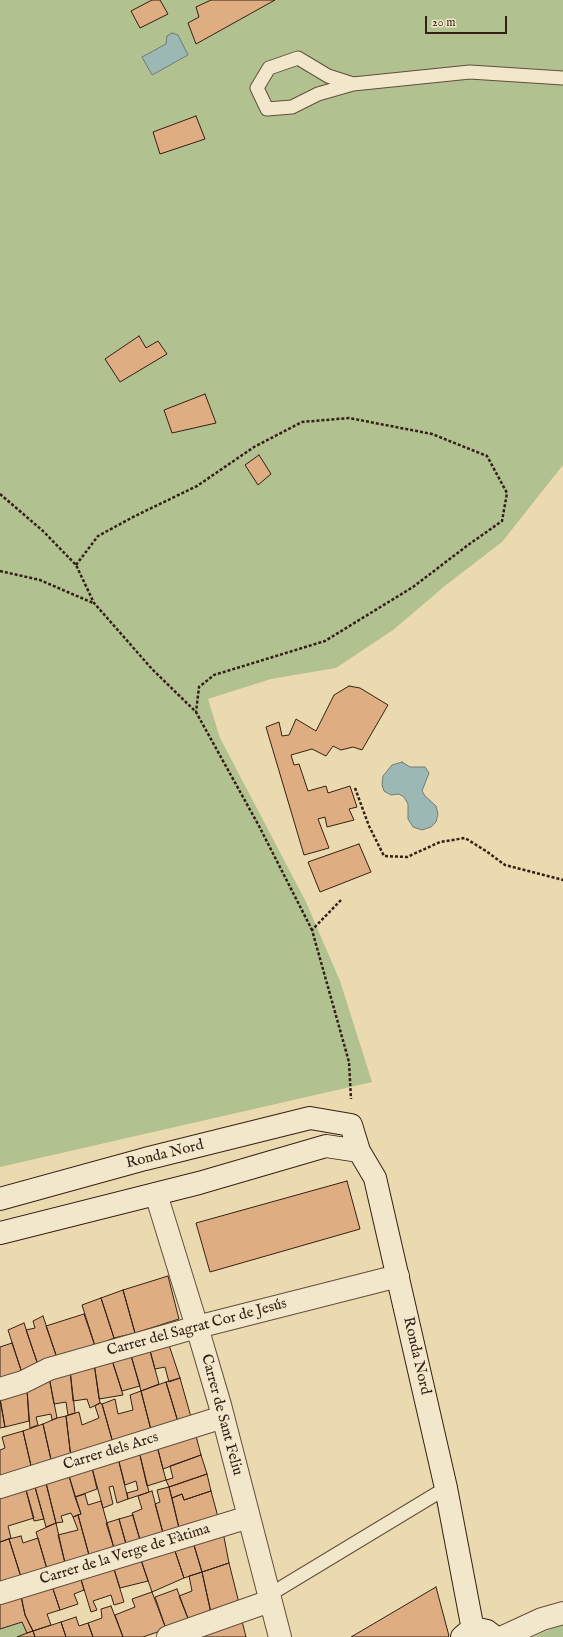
<!DOCTYPE html>
<meta charset="utf-8">
<style>
body{margin:0}
#map{position:relative;width:563px;height:1637px;overflow:hidden;background:#ebdaaf;font-family:"IM FELL English",serif}
canvas{display:block}
.scale{position:absolute;left:425px;top:16px;width:82px;height:18px;box-sizing:border-box;border:2px solid #352016;border-top:0;padding-left:5px;font-size:12px;line-height:14px;white-space:nowrap;color:#352016;-webkit-text-stroke:3px #f2e7cb;paint-order:stroke}
</style>
<div id="map">
<canvas width="563" height="1637"></canvas>
<div class="scale">20 m</div>
</div>
<script>
const ctx = document.querySelector('canvas').getContext('2d');
ctx.lineJoin = 'round';
function fillPath(path, color) { ctx.fillStyle = color; ctx.fill(path, 'evenodd'); }
const toPath = rows => new Path2D(rows.map(r => 'M' + r).join(''));
function stroke(path, color, width, dash) { ctx.strokeStyle = color; ctx.lineWidth = width; ctx.lineCap = dash ? 'butt' : 'round'; ctx.setLineDash(dash || []); ctx.stroke(path); }
function drawText(font, color, halo, rows, align = 'center') {
  ctx.font = font + ' "IM FELL English",serif'; ctx.lineWidth = 3; ctx.setLineDash([]); ctx.textBaseline = 'middle'; ctx.strokeStyle = halo; ctx.fillStyle = color; for (const [text, x, y, turn = 0] of rows) {
    ctx.save(); ctx.translate(x, y); ctx.rotate((+turn || 0) * Math.PI / 180); ctx.textAlign = isNaN(turn) ? turn : align; if (halo) ctx.strokeText(text, 0, 0); ctx.fillText(text, 0, 0); ctx.restore();
  }
}
fillPath(toPath([
 [0,0,563,0,563,465,502,542,446,585,393,630,336,668,271,679,208,699,220,738,306,902,340,981,372,1082,0,1167],
 [22,1622,27,1633,17,1637,0,1637,0,1629],
 [563,1624,563,1637,533,1637,557,1626]
]), '#b1c190');
const water = toPath([
 [172,33,178,35,188,55,152,75,142,57,166,44,167,36,172,33],
 [402,762,410,767,425,767,429,773,422,791,425,796,436,806,438,814,436,822,431,827,422,830,413,827,408,819,408,804,404,797,399,794,391,795,384,791,382,785,383,776,392,765,402,762]
]);
fillPath(water, '#9bb8b4');
stroke(water, '#727b75', 1);
const building = toPath([
 [152,0,160,0,168,14,140,28,131,11,152,0],
 [211,0,275,0,196,44,188,23,199,17,196,7,211,0],
 [196,116,205,139,160,154,153,132,196,116],
 [139,336,146,348,158,341,167,354,120,382,105,359,139,336],
 [205,394,216,423,172,433,164,410,205,394],
 [259,455,271,474,258,485,245,465,259,455],
 [349,686,360,688,388,705,362,750,353,747,341,750,333,746,326,756,312,749,291,755,294,765,299,764,308,791,326,786,328,793,350,786,357,807,349,809,354,820,327,827,325,817,318,819,329,848,304,855,266,727,279,722,282,736,289,735,296,719,316,731,334,695,349,686],
 [359,844,371,872,320,892,308,862,359,844],
 [347,1181,360,1229,210,1272,196,1223,347,1181],
 [168,1276,179,1319,135,1333,123,1290,168,1276],
 [123,1290,135,1333,114,1338,101,1298,123,1290],
 [101,1298,114,1338,95,1346,82,1305,101,1298],
 [84,1314,95,1346,57,1358,46,1326,84,1314],
 [43,1316,57,1358,38,1365,26,1330,35,1328,33,1321,43,1316],
 [24,1323,38,1365,22,1373,8,1330,24,1323],
 [168,1342,180,1378,169,1382,165,1367,155,1369,149,1347,168,1342],
 [12,1343,22,1373,0,1379,0,1347,12,1343],
 [149,1347,159,1384,141,1391,130,1352,149,1347],
 [130,1352,140,1386,122,1391,111,1357,130,1352],
 [111,1357,123,1395,99,1399,94,1363,111,1357],
 [94,1363,100,1403,90,1408,87,1399,73,1401,70,1370,94,1363],
 [70,1370,75,1413,68,1415,66,1402,54,1404,49,1377,70,1370],
 [49,1377,57,1418,52,1420,51,1414,36,1417,38,1425,30,1428,27,1390,49,1377],
 [180,1378,191,1417,178,1422,166,1382,180,1378],
 [166,1382,178,1422,151,1430,141,1391,166,1382],
 [27,1390,29,1421,5,1427,0,1398,27,1390],
 [141,1391,151,1430,113,1443,102,1404,115,1399,118,1414,133,1410,130,1395,141,1391],
 [0,1400,5,1427,0,1428,0,1400],
 [100,1403,102,1404,113,1443,71,1458,66,1416,79,1412,82,1425,99,1418,95,1406,100,1403],
 [66,1416,71,1458,52,1464,43,1424,57,1418,66,1416],
 [43,1424,52,1464,32,1470,23,1431,43,1424],
 [23,1431,32,1470,0,1481,0,1450,5,1448,2,1437,23,1431],
 [195,1432,201,1455,163,1469,157,1446,195,1432],
 [157,1446,166,1480,147,1486,139,1451,157,1446],
 [139,1451,149,1492,128,1499,127,1493,138,1490,136,1481,125,1485,118,1458,139,1451],
 [201,1455,207,1474,169,1487,166,1480,173,1478,170,1466,201,1455],
 [118,1458,128,1499,117,1503,113,1486,109,1487,113,1504,103,1508,92,1468,118,1458],
 [92,1468,97,1489,75,1497,69,1476,92,1468],
 [207,1474,211,1491,184,1500,182,1494,172,1498,169,1487,207,1474],
 [69,1476,81,1514,73,1517,71,1513,61,1516,63,1522,56,1523,46,1483,69,1476],
 [46,1483,56,1523,46,1527,35,1487,46,1483],
 [35,1487,44,1519,34,1521,26,1490,35,1487],
 [169,1487,179,1528,163,1533,155,1504,160,1502,157,1490,169,1487],
 [26,1490,34,1518,8,1526,11,1538,0,1542,0,1498,26,1490],
 [152,1491,163,1533,140,1540,132,1513,142,1509,138,1496,152,1491],
 [211,1491,218,1517,179,1528,172,1498,182,1494,184,1500,211,1491],
 [85,1494,88,1505,101,1501,114,1548,89,1555,78,1515,81,1514,75,1497,85,1494],
 [78,1515,89,1555,65,1563,58,1535,78,1530,73,1517,78,1515],
 [133,1515,140,1540,126,1544,119,1519,133,1515],
 [119,1519,126,1544,114,1548,106,1523,119,1519],
 [56,1523,65,1563,47,1569,36,1532,56,1523],
 [223,1532,229,1563,202,1572,193,1542,223,1532],
 [21,1536,23,1543,38,1538,47,1569,21,1577,9,1539,21,1536],
 [9,1539,21,1577,0,1584,0,1542,9,1539],
 [193,1542,202,1572,184,1578,174,1548,193,1542],
 [174,1548,184,1578,152,1592,140,1557,174,1548],
 [140,1557,148,1581,120,1588,113,1566,140,1557],
 [229,1563,239,1603,211,1613,202,1572,229,1563],
 [113,1566,124,1602,114,1605,111,1595,93,1601,97,1610,91,1612,80,1576,113,1566],
 [202,1572,211,1613,189,1621,179,1596,192,1591,189,1576,202,1572],
 [80,1576,84,1590,74,1594,78,1604,60,1610,52,1586,80,1576],
 [52,1586,60,1610,47,1614,51,1625,33,1631,25,1615,21,1596,52,1586],
 [436,1587,449,1636,448,1637,351,1637,436,1587],
 [177,1589,189,1621,166,1629,155,1597,177,1589],
 [152,1592,166,1629,143,1637,123,1637,115,1615,135,1607,132,1599,152,1592],
 [21,1596,25,1615,33,1631,27,1633,22,1622,0,1629,0,1602,21,1596],
 [111,1606,123,1637,93,1637,88,1623,102,1618,101,1609,111,1606],
 [76,1617,79,1626,88,1623,93,1637,66,1637,61,1622,76,1617],
 [241,1617,246,1637,206,1637,204,1631,241,1617],
 [61,1622,66,1637,35,1637,33,1631,61,1622],
 [33,1631,35,1637,17,1637,27,1633,33,1631]
]);
fillPath(building, '#deae82');
stroke(building, '#352016', 1);
const lane = toPath([
 [353,84,328,76,298,58,269,68,257,88,267,109,292,107,318,94,353,84,470,72,563,78],
 [269,1595,446,1488]
]);
const street = toPath([
 [156,1194,197,1327,220,1405,280,1637],
 [0,1389,23,1382,49,1369,197,1327,398,1276],
 [0,1487,223,1417],
 [0,1593,249,1517],
 [168,1637,270,1601],
 [503,1637,542,1619,563,1613]
]);
const secondary = toPath([
 [0,1199,145,1159,310,1118,351,1125,359,1151,375,1178,446,1488,473,1630],
 [0,1233,199,1183,326,1146,359,1151],
 [462,1637,469,1631,478,1629,487,1631,495,1637]
]);
stroke(lane, '#624e3c', 15);
stroke(street, '#624e3c', 24);
stroke(secondary, '#352016', 24);
stroke(toPath([
 [0,494,43,531,76,565,94,603,152,669,196,712,259,826,312,930],
 [76,565,98,536,135,516,197,486,254,447,302,422,349,418,432,434,487,456,507,493,502,521,468,545,413,587,325,641,214,675,199,687,196,712],
 [0,571,40,580,93,603],
 [355,788,369,826,384,856,407,857,440,842,465,838,486,851,505,865,563,880],
 [341,900,312,930,349,1062,351,1099]
]), '#352016', 2.5, [3, 2]);
stroke(lane, '#f2e7cb', 13);
stroke(street, '#f2e7cb', 22);
stroke(secondary, '#f2e7cb', 22);
drawText('15px', '#352016', '#f2e7cb', [
 ["Ronda Nord",165,1155,-14],
 ["Carrer del Sagrat Cor de Jesús",197,1328,-15],
 ["Ronda Nord",416,1356,77],
 ["Carrer de Sant Feliu",221,1415,75],
 ["Carrer dels Arcs",111,1452,-17],
 ["Carrer de la Verge de Fàtima",125,1555,-17]
]);
</script>
